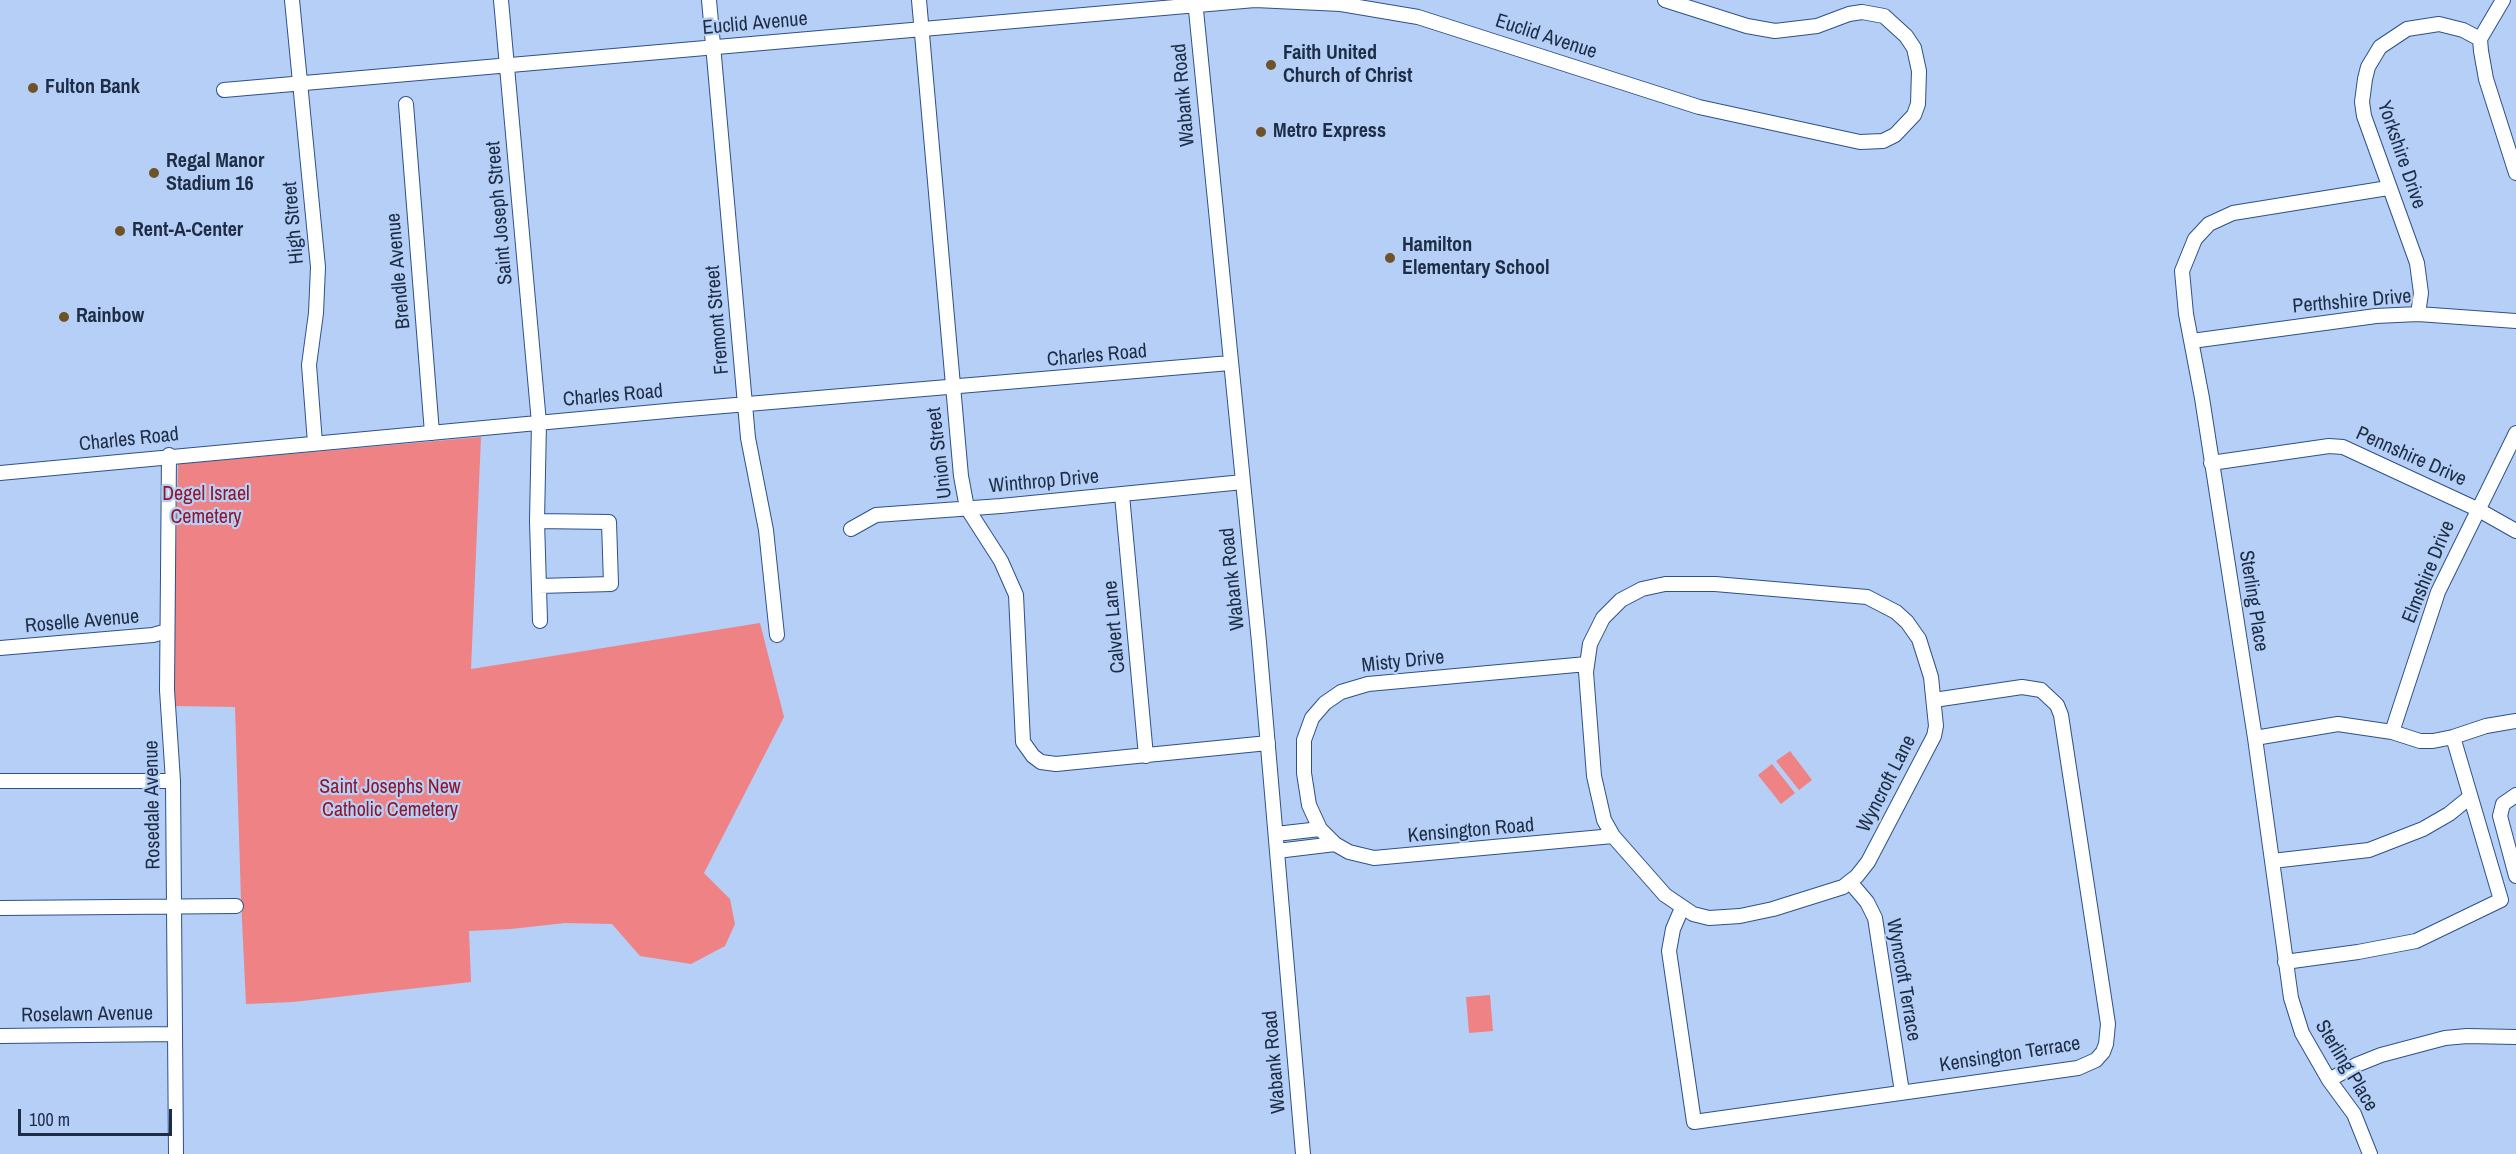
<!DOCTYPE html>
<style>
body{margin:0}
#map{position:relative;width:2516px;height:1154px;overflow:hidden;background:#b6cff6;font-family:"Archivo Narrow",sans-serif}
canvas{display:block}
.scale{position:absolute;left:18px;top:1109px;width:154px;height:27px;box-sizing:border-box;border:3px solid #1d2d46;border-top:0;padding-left:8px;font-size:18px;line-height:21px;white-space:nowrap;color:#1d2d46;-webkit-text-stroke:4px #b6cff6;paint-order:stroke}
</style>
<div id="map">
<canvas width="2516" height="1154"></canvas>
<div class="scale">100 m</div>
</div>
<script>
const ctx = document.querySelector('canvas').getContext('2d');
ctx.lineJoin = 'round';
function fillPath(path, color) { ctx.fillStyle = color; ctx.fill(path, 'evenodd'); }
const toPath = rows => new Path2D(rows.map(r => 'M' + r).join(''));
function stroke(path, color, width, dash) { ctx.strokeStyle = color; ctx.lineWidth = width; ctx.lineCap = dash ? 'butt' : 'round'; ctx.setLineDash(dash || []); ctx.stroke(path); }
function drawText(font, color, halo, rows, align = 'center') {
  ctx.font = font + ' "Archivo Narrow",sans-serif'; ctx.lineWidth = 4.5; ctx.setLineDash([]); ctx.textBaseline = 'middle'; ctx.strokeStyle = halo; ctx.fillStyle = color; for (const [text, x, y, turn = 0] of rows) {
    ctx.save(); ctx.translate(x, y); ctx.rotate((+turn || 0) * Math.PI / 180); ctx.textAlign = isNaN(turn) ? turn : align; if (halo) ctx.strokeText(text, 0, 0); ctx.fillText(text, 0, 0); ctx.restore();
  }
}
fillPath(toPath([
 [481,437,471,669,760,623,784,717,704,873,730,899,735,924,725,946,691,964,640,956,612,924,565,923,511,929,469,931,471,982,293,1002,246,1004,241,900,235,707,175,706,173,675,178,464],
 [1790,751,1812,780,1799,790,1776,761],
 [1772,764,1795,793,1781,804,1758,775],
 [1490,995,1493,1031,1469,1033,1466,997]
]), '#ef8285');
const minor = toPath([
 [292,0,318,267,316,313,309,365,315,443],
 [501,0,539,423,537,521,540,621],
 [709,0,748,438,766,530,777,635],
 [919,0,961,476,967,508,1001,561,1016,595,1023,742,1033,756,1041,762,1056,764,1268,743],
 [1195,0,1259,642,1303,1154],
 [2503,0,2480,39,2481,51,2486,79,2516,173],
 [224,90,1255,0,1341,4,1418,17,1699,107,1860,142,1883,141,1895,135,1914,115,1918,104,1919,71,1914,48,1906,36,1884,16,1862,12,1849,14,1817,26,1775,31,1747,26,1665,0],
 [406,104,432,433],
 [2418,314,2421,293,2417,263,2364,116,2362,102,2365,79,2368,67,2380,47,2407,29,2439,24,2463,30,2480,39],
 [2192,341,2376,316,2418,314,2516,321],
 [169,455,167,690,173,781,176,1154],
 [2211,463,2329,446,2343,447,2477,509,2516,531],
 [0,473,677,410,1230,363],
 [1122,495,1146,756],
 [537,521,609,522,611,584,539,586],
 [851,529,876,515,1001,506,1243,482],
 [1665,584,1715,584,1867,597,1896,612,1907,622,1919,639,1931,677,1936,726,1934,736,1868,862,1857,876,1843,887,1773,909,1740,916,1709,918,1693,914,1665,895,1613,836,1604,820,1594,776,1586,672,1590,644,1603,618,1621,600,1642,589,1665,584],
 [0,648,153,635,167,631],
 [1587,664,1368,684,1341,692,1325,703,1312,718,1304,740,1304,773,1309,805,1320,829,1335,844,1349,852,1374,858,1613,836],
 [2392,732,2438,592,2516,433],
 [2255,738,2338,724,2392,732,2420,741,2433,741,2453,737,2486,726,2516,721],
 [0,781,173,781],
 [2516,795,2503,804,2500,816,2516,876],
 [1276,834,1320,829],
 [1277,851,1335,844],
 [2272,861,2369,850,2423,829,2449,814,2470,797],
 [1850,882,1867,902,1875,918,1902,1092],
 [0,908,236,906],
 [1682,908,1673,929,1669,951,1694,1122,2078,1068,2096,1060,2103,1052,2106,1044,2108,1024,2061,715,2057,705,2041,690,2022,687,1934,700],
 [2285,962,2358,952,2416,941,2501,900,2453,737],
 [0,1036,175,1034],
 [2329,1080,2356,1065,2381,1055,2445,1038,2467,1036,2516,1037],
 [2370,1154,2354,1114,2329,1080,2302,1033,2291,998,2255,738,2202,398,2186,314,2182,271,2195,239,2209,224,2233,213,2388,188]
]);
stroke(minor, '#2d5189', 16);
stroke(minor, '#fff', 14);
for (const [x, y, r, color] of [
 [1271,65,6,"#6d5325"],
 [33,88,6,"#6d5325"],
 [1261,132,6,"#6d5325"],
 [154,173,6,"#6d5325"],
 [120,231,6,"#6d5325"],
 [1390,258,6,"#6d5325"],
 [64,317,6,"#6d5325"]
]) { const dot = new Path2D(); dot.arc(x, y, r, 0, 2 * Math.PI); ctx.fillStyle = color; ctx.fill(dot); stroke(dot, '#b6cff6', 2); }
drawText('20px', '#1d2d46', '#b6cff6', [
 ["Euclid Avenue",755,24,-5],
 ["Euclid Avenue",1546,37,18],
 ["Wabank Road",1184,95,-95],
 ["Yorkshire Drive",2401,155,71],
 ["Saint Joseph Street",500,213,-95],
 ["High Street",294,223,-95],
 ["Brendle Avenue",399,271,-95],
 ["Perthshire Drive",2352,302,-5],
 ["Fremont Street",718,320,-95],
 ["Charles Road",1097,356,-5],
 ["Charles Road",613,396,-5],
 ["Charles Road",129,440,-6],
 ["Union Street",940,453,-97],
 ["Pennshire Drive",2411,457,24],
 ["Winthrop Drive",1044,482,-5],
 ["Elmshire Drive",2429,572,-68],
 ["Wabank Road",1233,579,-96],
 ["Sterling Place",2253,601,81],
 ["Roselle Avenue",82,622,-5],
 ["Calvert Lane",1115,627,-95],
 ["Misty Drive",1403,662,-6],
 ["Wyncroft Lane",1887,784,-63],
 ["Rosedale Avenue",153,805,-91],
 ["Kensington Road",1471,831,-5],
 ["Wyncroft Terrace",1903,980,80],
 ["Roselawn Avenue",87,1015,-1],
 ["Kensington Terrace",2010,1055,-9],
 ["Wabank Road",1275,1062,-95],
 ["Sterling Place",2346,1066,59]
]);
drawText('bold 20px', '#1d2d46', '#b6cff6', [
 ["Faith United",1283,54],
 ["Church of Christ",1283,77],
 ["Fulton Bank",45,88],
 ["Metro Express",1273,132],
 ["Regal Manor",166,162],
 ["Stadium 16",166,185],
 ["Rent-A-Center",132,231],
 ["Hamilton",1402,246],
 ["Elementary School",1402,269],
 ["Rainbow",76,317]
], 'left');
drawText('20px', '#90162a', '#b6cff6', [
 ["Degel Israel",206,495],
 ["Cemetery",206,518],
 ["Saint Josephs New",390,788],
 ["Catholic Cemetery",390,811]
]);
</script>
